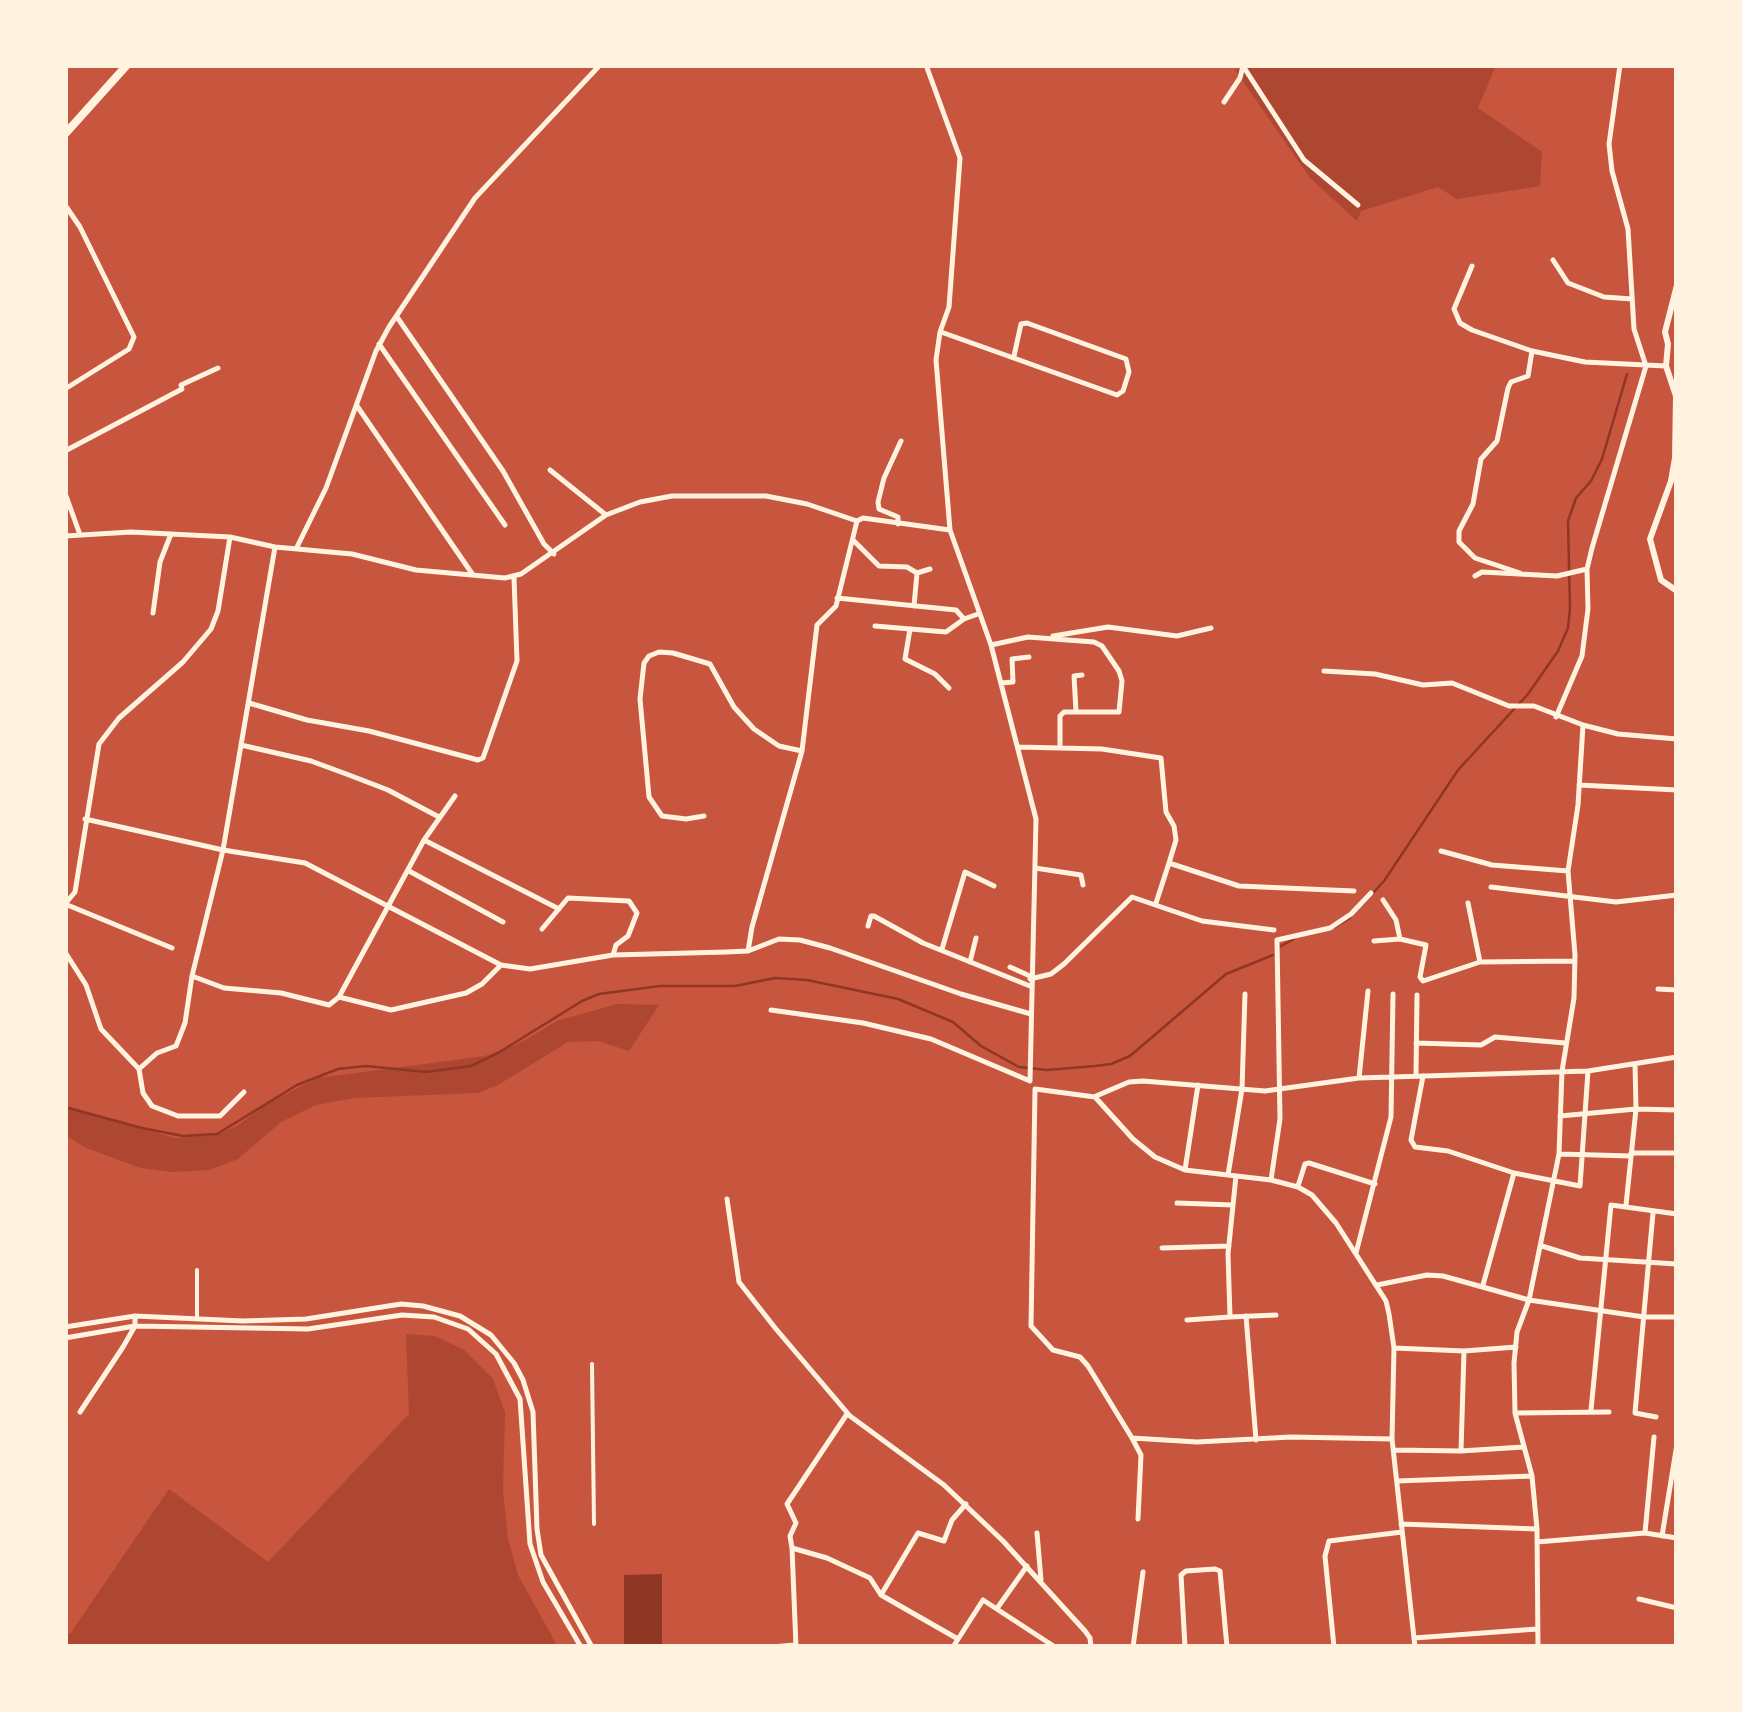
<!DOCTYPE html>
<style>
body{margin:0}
#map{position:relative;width:1742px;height:1712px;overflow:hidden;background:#c8553d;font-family:"Public Sans",sans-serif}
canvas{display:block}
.frame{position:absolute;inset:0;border:68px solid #fff3e0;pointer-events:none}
</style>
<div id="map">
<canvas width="1742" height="1712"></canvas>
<div class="frame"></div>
</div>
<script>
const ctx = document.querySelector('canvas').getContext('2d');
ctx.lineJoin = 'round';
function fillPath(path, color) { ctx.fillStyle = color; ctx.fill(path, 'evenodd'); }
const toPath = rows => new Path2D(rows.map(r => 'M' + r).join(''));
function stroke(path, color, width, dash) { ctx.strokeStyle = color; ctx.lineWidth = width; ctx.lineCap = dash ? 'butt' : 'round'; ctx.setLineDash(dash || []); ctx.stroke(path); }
fillPath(toPath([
 [1255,65,1496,65,1478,108,1542,152,1540,186,1457,199,1438,187,1361,211,1357,221,1310,178,1235,70],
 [617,1004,659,1005,629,1051,598,1041,568,1042,498,1085,478,1093,354,1098,316,1105,281,1122,238,1159,209,1170,172,1172,141,1168,86,1148,65,1135,65,1106,175,1138,216,1135,237,1126,266,1104,318,1078,485,1056,520,1043,557,1021],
 [406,1334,435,1336,464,1350,493,1379,505,1412,503,1490,508,1538,518,1575,558,1647,65,1647,65,1632,70,1634,169,1489,268,1562,409,1414]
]), '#ae4732');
fillPath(toPath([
 [662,1574,662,1645,624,1645,624,1575]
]), '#8f3625');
stroke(toPath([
 [1362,905,1384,881,1458,770,1528,694,1558,651,1568,628,1570,608,1568,521,1576,498,1591,481,1602,459,1627,374],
 [1335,927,1350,918],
 [1279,947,1294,939],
 [65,1107,142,1128,183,1136,217,1134,297,1085,338,1069,366,1066,426,1072,471,1066,498,1053,582,1001,599,994,660,986,735,986,775,978,807,980,898,999,953,1022,981,1046,1019,1067,1047,1070,1095,1066,1111,1064,1130,1056,1226,974,1273,955]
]), '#8f3625', 2.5);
stroke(toPath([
 [197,1270,197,1317],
 [592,1364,594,1524]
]), '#fff3e0', 4);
stroke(toPath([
 [926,65,960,158,949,307,940,332,936,360,950,530,991,645,1036,819,1030,1081],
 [1243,66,1304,160,1358,205],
 [1224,102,1240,78,1243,66],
 [65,205,80,227,134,337,129,349,65,389],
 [1553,260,1568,283,1604,297,1632,299],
 [1472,266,1454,309,1460,323,1472,330,1532,351,1585,362,1666,366],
 [397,317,503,471,544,544,554,554],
 [941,332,1117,395,1123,391,1129,372,1126,359,1027,323,1021,324,1014,356],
 [379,344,505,525],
 [357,406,473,575],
 [65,451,182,389,181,385,218,368],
 [550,470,606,515],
 [65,493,79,532],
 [898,524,898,517,879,509,878,502,884,478,901,441],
 [65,536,131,532,230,537,275,547,352,554,416,570,505,578,521,574,606,515,640,502,672,496,766,496,807,504,857,521,863,518,950,530],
 [853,540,879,566,907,567,917,573],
 [297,547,326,488,376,351,389,327,475,198,600,65],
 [1520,573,1475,558,1459,542,1459,531,1473,504,1481,459,1497,441,1508,388,1511,382,1528,376,1532,351],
 [1475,576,1482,572,1557,576,1587,569],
 [837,598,956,610,964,619,978,614],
 [914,606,917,573,930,569],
 [153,613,160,562,171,534],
 [875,626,946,632,964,619],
 [910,629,905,659,935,674,949,688],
 [1053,636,1108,627,1177,636,1211,628],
 [991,645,1028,637,1094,642,1102,646,1119,671,1122,681,1119,712,1064,712,1060,716,1060,747],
 [1324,671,1375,674,1423,685,1452,683,1509,706,1534,706,1583,725,1618,734,1677,739],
 [1001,683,1013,682,1012,659,1029,657],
 [249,703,307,720,369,731,478,760,483,758,517,661,514,578],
 [1076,711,1074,676,1082,675],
 [1556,717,1582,656,1588,609,1587,569,1592,548,1646,366,1634,329,1628,229,1612,171,1609,144,1620,65],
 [241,745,311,761,349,775,388,790,439,817],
 [1018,747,1102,749,1161,758,1166,812,1174,826,1176,840,1169,863],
 [1579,785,1677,790],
 [704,816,686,819,662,816,649,797,640,699,644,663,649,656,659,652,673,653,710,664,734,707,754,729,779,746,802,751],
 [85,819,223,850,305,863,501,965,530,969,613,955,726,952,748,951,779,939,800,940,830,948,961,994,1031,1014],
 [424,840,559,909],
 [1441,851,1492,865,1568,871],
 [1035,868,1081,875,1083,885],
 [409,871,503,922],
 [1491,887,1616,902,1677,895],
 [1383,900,1396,920,1400,939,1426,945,1420,977,1423,981,1480,962,1573,961],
 [1156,903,1169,863,1239,886,1354,891],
 [1468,903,1480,962],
 [65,904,75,892,99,744,119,718,183,662,211,629,218,611,230,537],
 [65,904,172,948],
 [868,926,871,916,874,916,923,943,1030,986],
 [542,929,568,898,629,901,637,913,628,936,616,945,613,955],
 [1374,941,1400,939],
 [942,949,965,872,994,886],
 [748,951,752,927,802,751,817,625,836,606,857,521],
 [65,952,86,985,101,1029,139,1069,143,1093,152,1106,178,1116,220,1116,244,1092],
 [970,962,976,938],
 [1010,967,1030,976],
 [192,976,224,988,281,993,329,1005,339,997,391,1010,466,993,482,984,501,965],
 [1030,979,1051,974,1064,964,1132,897,1202,921,1274,930],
 [1658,989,1677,990],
 [339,997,424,840,455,796],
 [771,1010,863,1023,931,1039,1030,1081],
 [1416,1043,1481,1045,1495,1037,1565,1043],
 [139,1069,157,1053,176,1046,185,1023,192,976,223,850,275,547],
 [1416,1075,1417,995],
 [1423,1076,1411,1140,1415,1147,1448,1151,1514,1173,1580,1186,1588,1071],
 [1359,1078,1368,991],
 [1035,1089,1095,1097,1133,1139,1155,1157,1185,1170,1271,1180,1298,1187,1312,1195,1336,1223,1386,1301,1389,1314,1394,1348,1392,1439,1415,1647],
 [1035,1090,1031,1326,1053,1350,1080,1357,1088,1366,1132,1438,1141,1455,1138,1519],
 [1096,1096,1129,1082,1143,1081,1265,1091,1359,1078,1588,1071,1677,1057],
 [1560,1116,1636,1109,1677,1110],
 [1631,1153,1677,1153],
 [1559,1154,1631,1156],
 [1185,1170,1198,1085],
 [1228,1175,1242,1089,1245,994],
 [1236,1176,1228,1254,1230,1317,1276,1315],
 [1271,1180,1280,1119,1277,940,1330,928,1351,914,1371,893],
 [1298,1186,1305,1164,1309,1163,1375,1184],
 [727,1199,739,1282,776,1329,850,1416,944,1485,1003,1541,1085,1631,1090,1638,1091,1647],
 [1177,1203,1233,1205],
 [1626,1205,1636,1109,1635,1064],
 [1653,1213,1635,1413,1656,1417],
 [1542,1246,1580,1258,1677,1264],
 [1162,1248,1229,1246],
 [1356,1253,1391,1117,1393,994],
 [1377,1285,1427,1275,1443,1276,1529,1300,1644,1317,1677,1317],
 [1483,1285,1514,1173],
 [1246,1316,1256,1440],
 [1187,1320,1230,1317],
 [65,1327,135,1316,243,1321,306,1319,401,1304,423,1306,460,1316,491,1335,514,1363,523,1380,533,1412,537,1529,541,1555,592,1647],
 [65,1338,135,1326,308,1329,402,1315,434,1317,468,1329,496,1354,520,1399,530,1544,543,1582,581,1647],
 [1394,1348,1464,1351,1516,1347],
 [1591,1410,1611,1205,1677,1214],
 [80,1412,123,1347,135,1326,135,1316],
 [1515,1413,1609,1412],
 [1132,1438,1197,1442,1291,1437,1392,1439],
 [1394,1450,1461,1451,1464,1351],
 [1461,1451,1523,1447],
 [1397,1481,1532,1476],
 [1401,1524,1537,1529],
 [1037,1533,1041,1580],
 [1645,1533,1654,1437],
 [1662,1536,1677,1444],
 [1537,1542,1645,1533,1677,1538],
 [792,1548,790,1536,796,1523,787,1504,847,1414],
 [881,1595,918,1533,944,1541,952,1520,966,1504],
 [1639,1599,1677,1608],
 [998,1607,1027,1566],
 [1414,1638,1537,1629],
 [771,1647,795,1645],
 [796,1647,792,1548,827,1558,870,1578,881,1595,958,1639],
 [953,1647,983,1600,1055,1647],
 [1133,1647,1143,1572],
 [1185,1647,1181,1575,1186,1571,1215,1569,1220,1571,1227,1647],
 [1334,1647,1325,1556,1329,1541,1402,1532],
 [1538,1647,1537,1529,1532,1476,1515,1413,1514,1363,1517,1332,1529,1300,1559,1154,1562,1071,1574,998,1575,955,1568,871,1578,805,1583,725]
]), '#fff3e0', 5);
stroke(toPath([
 [1677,285,1665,332,1668,344,1666,366,1676,396,1675,458,1671,481,1650,539,1661,580,1677,591]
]), '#fff3e0', 6);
stroke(toPath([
 [65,134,127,65]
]), '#fff3e0', 8);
</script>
